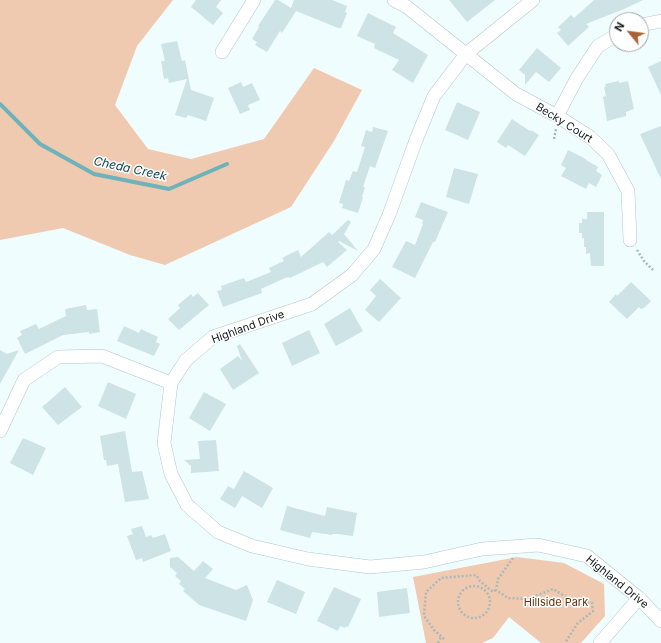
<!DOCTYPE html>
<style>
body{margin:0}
#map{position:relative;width:661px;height:643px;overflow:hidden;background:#f0fdfe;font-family:Inter,sans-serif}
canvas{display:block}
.north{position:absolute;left:609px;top:12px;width:40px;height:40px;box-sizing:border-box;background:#fff;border:1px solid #a1a4a5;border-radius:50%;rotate:299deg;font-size:11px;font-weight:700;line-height:16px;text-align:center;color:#151c1d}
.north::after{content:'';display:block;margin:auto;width:14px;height:18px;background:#a86434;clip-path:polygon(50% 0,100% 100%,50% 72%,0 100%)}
</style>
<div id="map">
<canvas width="661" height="643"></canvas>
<div class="north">N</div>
</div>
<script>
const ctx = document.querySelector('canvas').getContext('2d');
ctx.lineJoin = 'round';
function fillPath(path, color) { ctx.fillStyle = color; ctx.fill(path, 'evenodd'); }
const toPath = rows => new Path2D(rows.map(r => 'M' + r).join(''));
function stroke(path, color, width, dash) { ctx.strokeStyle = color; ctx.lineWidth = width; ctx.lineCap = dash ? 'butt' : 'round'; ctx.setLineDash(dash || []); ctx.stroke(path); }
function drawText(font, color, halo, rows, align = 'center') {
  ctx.font = font + ' Inter,sans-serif'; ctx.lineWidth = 3; ctx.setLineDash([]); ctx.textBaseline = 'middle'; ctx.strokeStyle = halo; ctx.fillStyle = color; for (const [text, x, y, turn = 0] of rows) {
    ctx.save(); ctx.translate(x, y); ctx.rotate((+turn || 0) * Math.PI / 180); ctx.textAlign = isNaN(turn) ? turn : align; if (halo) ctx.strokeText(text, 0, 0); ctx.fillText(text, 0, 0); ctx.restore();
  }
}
fillPath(toPath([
 [0,0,173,0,137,46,115,105,148,149,191,159,264,139,314,68,362,90,334,141,291,207,165,265,130,255,63,228,0,240],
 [517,557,564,563,604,584,605,616,581,643,541,643,509,617,493,638,482,643,426,643,413,577]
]), '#f0c9b1');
stroke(toPath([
 [0,104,40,144,94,174,169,189,227,164]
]), '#6eb3ba', 4);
fillPath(toPath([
 [196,0,221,0,216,7,223,13,213,25,191,7],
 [275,0,278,0,291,8,294,0,332,0,347,6,345,12,347,13,341,28,338,28,294,10,296,11,282,33,280,31,267,52,255,45,257,42,252,39,259,27,258,26],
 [449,0,495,0,467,22],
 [594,0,643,0,624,9,586,24,589,27,568,46,557,33,561,30,558,27,571,15,574,18],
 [368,13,396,27,393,33,428,55,413,83,392,70,399,60,374,48,375,44,357,36],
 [177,41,182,61,185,60,191,90,214,98,206,121,188,115,186,118,175,115,187,79,169,83,168,78,164,79,161,61,165,61,161,44],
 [537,48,561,68,549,82,536,72,525,85,525,75,519,70],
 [661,61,661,95,648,67],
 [619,81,619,83,628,81,634,109,626,112,626,116,607,121,603,97,606,96,604,87,606,87,605,84],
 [241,82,243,87,252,83,260,100,248,105,250,110,240,114,228,88],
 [457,102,480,112,468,140,445,130],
 [512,119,530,131,531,130,539,135,525,156,508,145,506,148,497,142],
 [661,126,661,179,640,134],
 [373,127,388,131,375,168,370,166,363,187,365,187,362,197,363,197,358,213,342,208,343,204,339,203,346,180,349,181,353,171,357,172,365,147,361,146,366,130,372,132],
 [568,150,586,159,586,160,598,167,596,171,602,175,596,187,589,183,586,189,561,176,566,168,561,165],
 [454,168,478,174,469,204,446,197],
 [421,202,448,212,435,242,433,242,415,278,392,267,406,241,415,245,423,224,422,224,423,220,415,217],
 [587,212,604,212,604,266,591,266,590,253,586,254,586,247,584,247,584,238,582,238,582,233,579,233,579,223,582,223,582,219,587,219],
 [348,220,351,222,344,234,358,251,339,241,338,242,347,250,327,267,323,262,290,278,289,277,285,278,261,289,262,293,223,307,217,291,222,290,221,286,244,278,246,282,271,272,269,268,284,261,282,258,298,250,301,257,329,232,332,235],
 [380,279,401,298,379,322,365,310,376,296,370,290],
 [631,282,651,301,644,308,641,309,639,307,627,319,609,302,616,294,617,296],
 [198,293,209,305,179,330,168,319,180,308,178,305,191,294,193,297],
 [86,305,87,310,97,309,100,332,89,334,89,332,63,335,25,354,17,338,22,335,20,331,36,324,39,329,66,316,65,309],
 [350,308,363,331,336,346,324,324],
 [124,326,139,333,141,329,158,337,156,342,160,344,154,356,117,341],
 [309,330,320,353,292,366,282,343],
 [240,344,259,373,233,390,220,369,238,356,242,361,237,346],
 [0,350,7,354,19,350,0,384],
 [108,382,136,394,126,419,98,406],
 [65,387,82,407,58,425,42,407],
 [204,392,226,404,210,431,189,418],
 [125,431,132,472,142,471,149,499,125,502,118,464,107,466,106,460,104,460,100,436],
 [23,438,46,448,33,475,10,463],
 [216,440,219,471,191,473,191,466,184,460,200,459,198,441],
 [244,471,273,488,262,508,242,496,235,508,220,499,228,486,234,489],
 [287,506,325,516,327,507,357,513,353,536,338,534,332,534,332,535,312,532,310,538,280,530],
 [142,526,146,537,151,535,153,538,165,534,171,551,143,562,142,558,136,560,127,536,133,534,131,529],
 [178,557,194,571,203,561,213,569,205,578,236,590,247,585,253,600,246,621,199,605,183,591,185,589,179,584,181,581,175,576,177,573,170,567,170,558],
 [277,580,305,592,296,614,267,602],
 [334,587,361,599,348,627,346,626,345,628,340,626,338,631,317,621],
 [407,588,410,613,379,617,377,592]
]), '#cde3e5');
const minor = toPath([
 [394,0,407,7,516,94,557,116,590,137,608,154,628,191,630,240],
 [533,0,466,54,434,96,416,140,389,215,374,249,352,275,312,304,213,337,186,360,171,383,164,443,171,474,187,505,218,532,252,546,308,559,370,567,424,562,482,549,538,545,587,556,639,598,661,621],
 [641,25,661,21],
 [222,52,254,0],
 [557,116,577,78,598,46,617,35],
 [0,431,24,380,58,357,102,356,171,383],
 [600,643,639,598]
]);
stroke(minor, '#b1c6c8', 14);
stroke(toPath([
 [554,139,556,129],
 [637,250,644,261,653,270],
 [513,558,498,579,496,590,508,598,528,599,553,589,573,601,592,603,593,611,577,624,565,643],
 '458 602a16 16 0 1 1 32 0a16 16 0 1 1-32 0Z',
 [444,639,434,630,424,616,426,592,441,578,476,575,480,581,493,592,496,590],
 [438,643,441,637]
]), '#adb8b9', 2.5, [2, 2]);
stroke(minor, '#fff', 13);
drawText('11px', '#151c1d', '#fff', [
 ["Becky Court",564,123,32],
 ["Highland Drive",248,327,-20],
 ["Highland Drive",617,582,39]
]);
drawText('11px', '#60320f', '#fff', [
 ["Hillside Park",556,603]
]);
drawText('italic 12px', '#08494f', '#fff', [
 ["Cheda Creek",130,169,12]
]);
</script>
